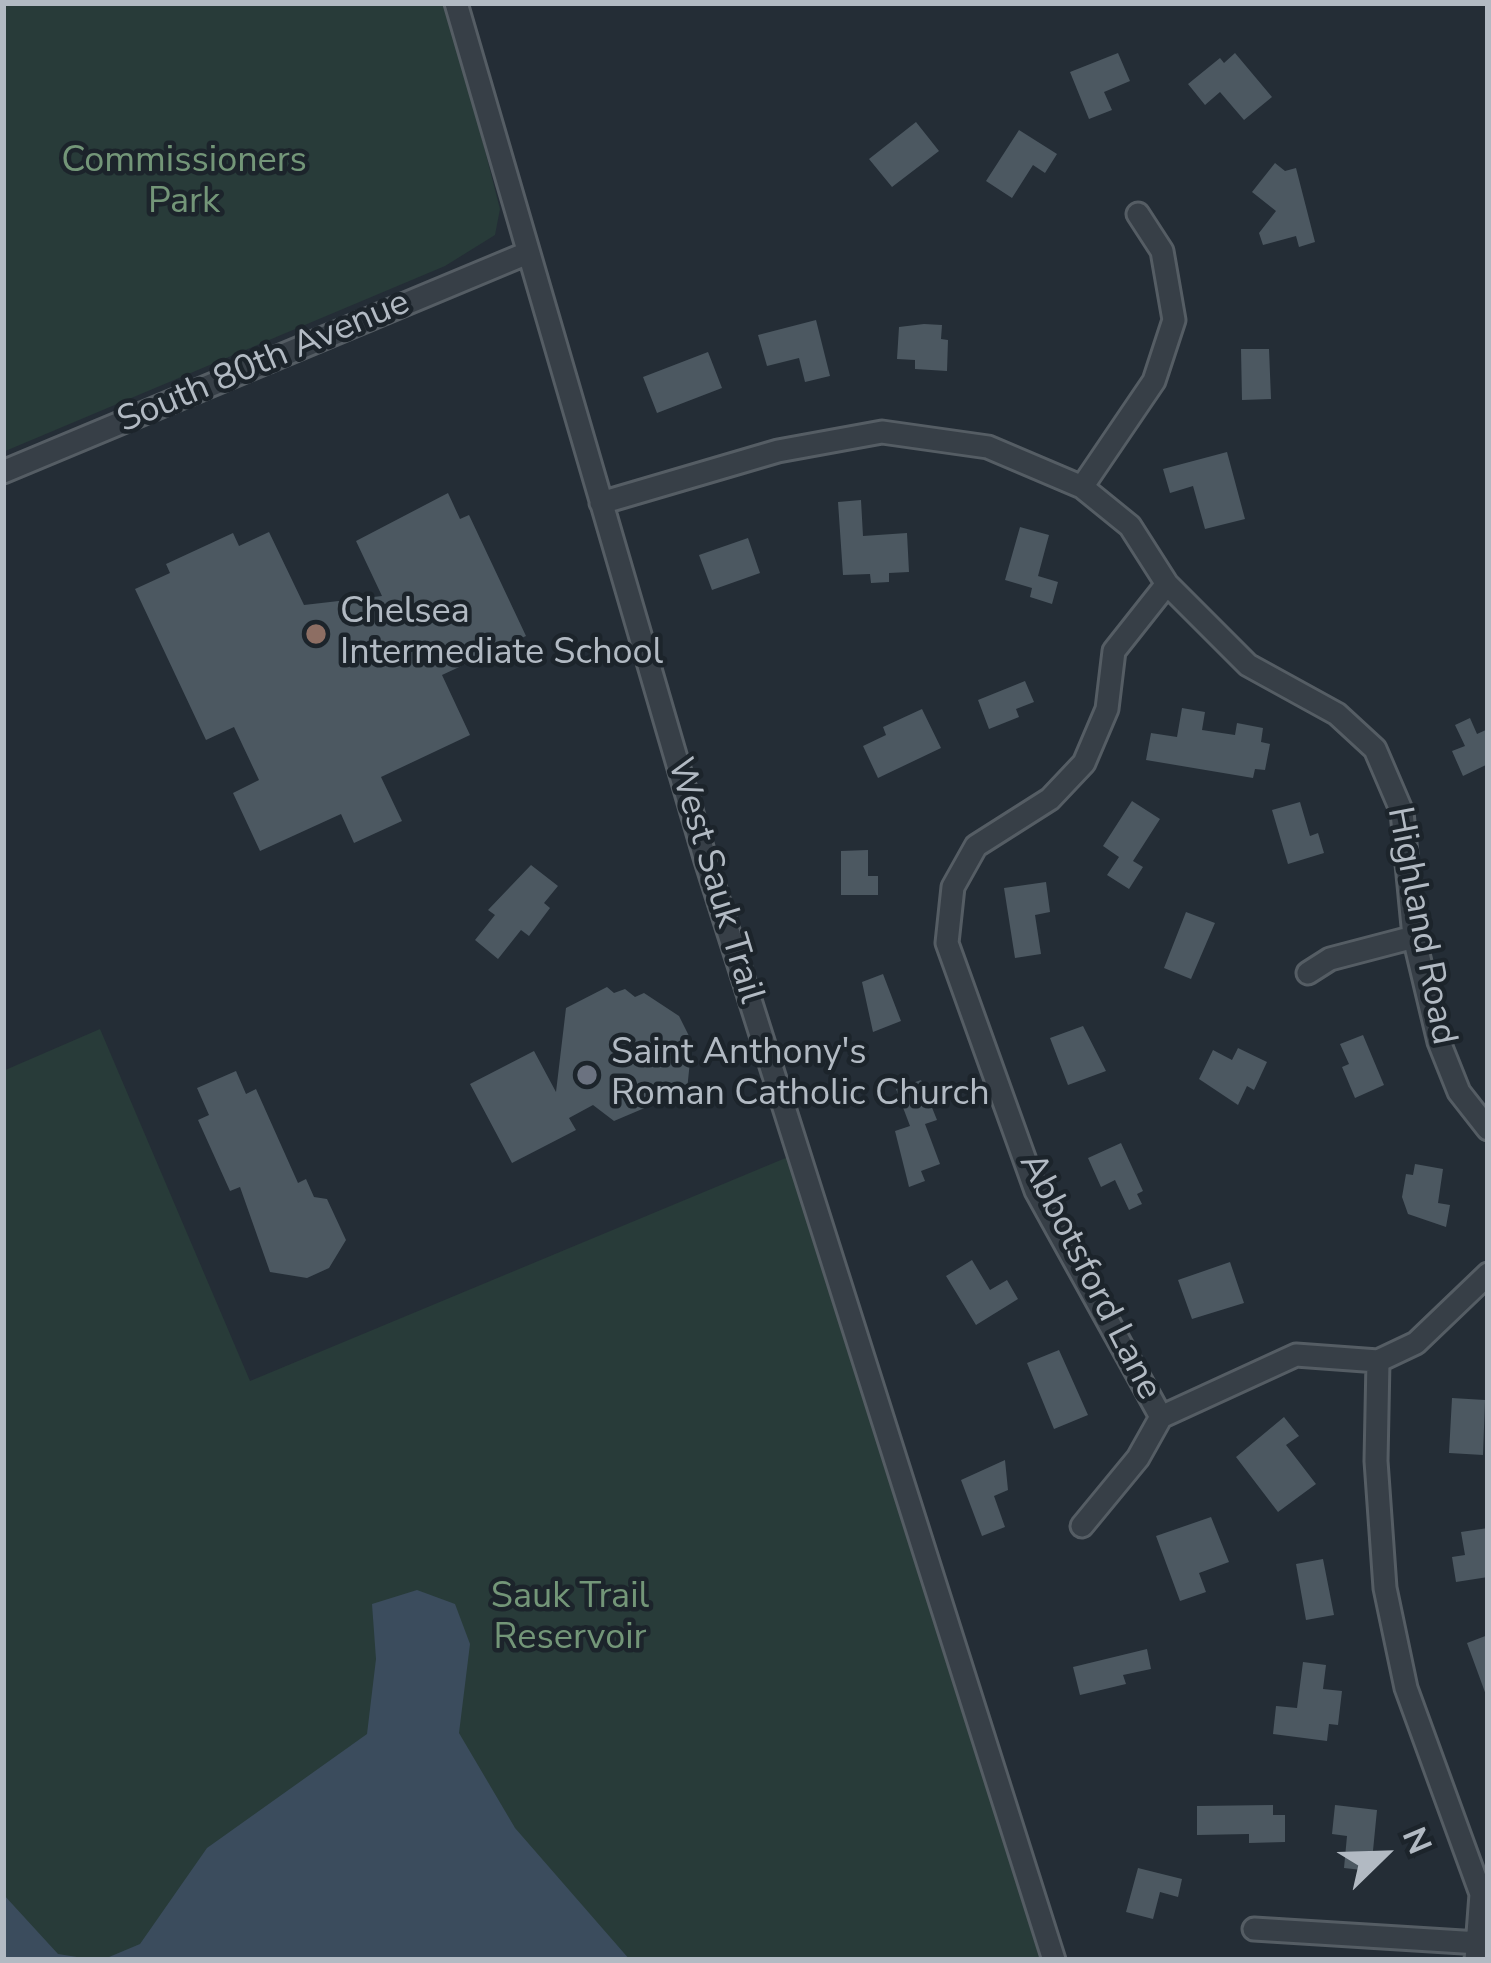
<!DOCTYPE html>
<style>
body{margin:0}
#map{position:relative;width:1491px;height:1963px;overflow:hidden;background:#242d36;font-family:"Nunito Sans",sans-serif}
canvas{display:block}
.frame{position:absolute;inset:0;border:6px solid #b2bac3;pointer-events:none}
.north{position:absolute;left:1323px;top:1795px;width:120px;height:120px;-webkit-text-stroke:9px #1c242b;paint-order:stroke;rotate:67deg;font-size:33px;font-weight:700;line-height:48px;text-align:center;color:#b2bac3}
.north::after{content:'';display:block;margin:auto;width:42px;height:54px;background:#b2bac3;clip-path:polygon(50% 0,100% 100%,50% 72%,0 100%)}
</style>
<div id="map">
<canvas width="1491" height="1963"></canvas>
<div class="frame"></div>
<div class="north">N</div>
</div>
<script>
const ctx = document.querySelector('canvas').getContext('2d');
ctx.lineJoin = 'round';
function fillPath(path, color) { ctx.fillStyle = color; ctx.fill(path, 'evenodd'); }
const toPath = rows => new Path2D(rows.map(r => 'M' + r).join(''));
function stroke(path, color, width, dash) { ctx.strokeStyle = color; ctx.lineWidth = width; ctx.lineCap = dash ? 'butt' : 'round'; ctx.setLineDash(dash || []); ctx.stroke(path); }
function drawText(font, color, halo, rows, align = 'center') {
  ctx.font = font + ' "Nunito Sans",sans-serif'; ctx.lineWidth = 9; ctx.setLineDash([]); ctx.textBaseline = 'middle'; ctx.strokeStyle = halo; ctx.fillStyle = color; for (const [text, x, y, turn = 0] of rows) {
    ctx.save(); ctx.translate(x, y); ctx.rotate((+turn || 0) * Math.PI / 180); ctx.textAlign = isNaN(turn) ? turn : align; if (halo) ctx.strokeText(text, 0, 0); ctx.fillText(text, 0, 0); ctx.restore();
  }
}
fillPath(toPath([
 [3,3,447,3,500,209,495,235,445,266,3,452],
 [100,1029,250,1381,788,1157,1044,1960,3,1960,3,1071]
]), '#283b39');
fillPath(toPath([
 [417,1590,455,1604,470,1644,459,1733,515,1828,630,1960,102,1960,140,1944,207,1848,367,1734,376,1659,372,1604],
 [3,1894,58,1954,96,1960,3,1960]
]), '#3b4c5d');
fillPath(toPath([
 [1118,53,1130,81,1104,92,1112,110,1089,119,1070,72],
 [1235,53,1272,97,1244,120,1220,92,1205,105,1188,84,1220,58,1224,63],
 [916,122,939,151,892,187,869,159],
 [1019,130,1057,154,1045,173,1033,165,1012,198,986,181],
 [1275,163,1285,171,1296,168,1315,242,1299,247,1296,236,1263,245,1259,233,1276,211,1252,192],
 [816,320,830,376,805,382,799,358,767,366,758,335],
 [924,324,942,325,941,339,948,340,947,371,915,369,915,360,897,359,899,327],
 [1241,349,1269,349,1271,399,1242,400],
 [708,352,722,388,657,413,643,377],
 [1227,452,1245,519,1205,529,1193,486,1170,493,1163,469],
 [448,493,460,519,469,515,526,636,442,675,470,735,381,777,402,821,354,843,341,814,260,851,233,793,259,780,234,727,206,740,135,589,170,573,166,564,233,533,239,546,269,532,304,605,382,596,356,541],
 [861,500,863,536,907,533,909,572,889,573,889,582,871,583,870,574,843,575,838,502],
 [1020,527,1049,535,1038,576,1058,582,1052,604,1030,597,1032,588,1005,580],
 [748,538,760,573,712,590,699,555],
 [1025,681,1034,702,1016,709,1019,717,989,729,978,700],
 [1182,708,1205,712,1202,730,1235,735,1237,723,1263,728,1261,742,1270,744,1265,770,1255,769,1253,778,1146,760,1151,733,1177,737],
 [922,709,941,748,878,778,863,746,886,735,883,727],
 [1470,718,1477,734,1488,729,1488,764,1463,776,1452,751,1465,746,1455,725],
 [1132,801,1160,819,1133,861,1143,867,1129,889,1107,875,1119,857,1103,846],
 [1300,802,1310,836,1318,833,1324,853,1288,864,1272,810],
 [868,850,868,876,878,876,878,895,841,895,841,851],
 [531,865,558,886,544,903,550,908,529,936,521,930,498,959,475,940,495,915,488,910],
 [1046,882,1050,912,1035,915,1041,954,1015,958,1004,888],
 [1186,912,1215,923,1191,979,1164,968],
 [883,974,901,1021,873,1032,862,982],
 [607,987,614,993,625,989,635,997,644,993,679,1016,692,1042,687,1090,614,1121,593,1105,569,1118,576,1130,512,1163,470,1084,534,1051,556,1092,566,1008],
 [1083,1026,1106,1071,1068,1085,1050,1038],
 [1363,1035,1384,1085,1355,1098,1342,1067,1349,1064,1340,1044],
 [1238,1048,1267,1062,1254,1090,1247,1086,1238,1105,1199,1079,1213,1050,1232,1060],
 [236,1071,246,1094,256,1089,298,1183,306,1179,314,1197,327,1199,346,1240,329,1268,307,1278,270,1272,240,1187,230,1191,198,1120,209,1115,197,1088],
 [921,1080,937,1120,925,1124,940,1164,921,1171,925,1181,909,1187,895,1131,910,1126,896,1089],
 [1121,1143,1143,1191,1137,1194,1142,1204,1129,1210,1115,1180,1101,1187,1088,1158],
 [1415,1164,1443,1169,1438,1203,1450,1205,1446,1227,1408,1214,1402,1197,1406,1174,1413,1175],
 [972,1260,990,1290,1007,1280,1018,1299,976,1325,946,1276],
 [1230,1262,1244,1303,1192,1319,1178,1280],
 [1059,1350,1088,1415,1054,1429,1027,1363],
 [1452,1398,1485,1400,1483,1455,1449,1453],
 [1284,1417,1299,1436,1286,1445,1316,1484,1278,1512,1236,1457],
 [1005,1460,1008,1490,994,1496,1005,1527,982,1536,961,1480],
 [1211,1517,1229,1562,1199,1573,1206,1592,1180,1601,1156,1536],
 [1488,1528,1488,1577,1456,1582,1452,1557,1465,1555,1461,1532],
 [1323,1559,1334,1615,1306,1620,1296,1564],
 [1488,1635,1488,1694,1486,1695,1467,1643],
 [1147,1649,1151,1669,1123,1675,1126,1684,1080,1695,1073,1667],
 [1303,1662,1326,1665,1323,1689,1342,1691,1338,1725,1329,1724,1327,1741,1273,1734,1276,1706,1297,1708],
 [1273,1805,1273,1815,1285,1815,1285,1842,1249,1843,1249,1834,1197,1835,1197,1806],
 [1335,1805,1377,1810,1371,1871,1344,1868,1347,1836,1332,1834],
 [1138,1868,1182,1879,1178,1897,1160,1892,1153,1919,1126,1912]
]), '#4c5861');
const street = toPath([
 [456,3,706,861,1054,1960],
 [3,472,525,254],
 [1082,487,1154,381,1174,320,1162,251,1138,214],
 [601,503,778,451,882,432,988,447,1082,487,1130,526,1167,584,1248,665,1337,714,1375,749,1402,812,1414,937,1439,1042,1459,1092,1488,1129],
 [1308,973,1330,959,1414,937],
 [1378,1361,1376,1461,1385,1588,1406,1688,1481,1894,1476,1960],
 [1161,1417,1036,1191,947,943,953,887,976,846,1050,799,1084,763,1107,709,1114,651,1167,584],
 [1082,1526,1138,1458,1161,1417,1296,1355,1378,1361,1416,1343,1488,1274],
 [1254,1929,1479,1943]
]);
stroke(street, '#555d64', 27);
stroke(street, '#373f47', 21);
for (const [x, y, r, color] of [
 [316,634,12,"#8d6e63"],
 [587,1075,12,"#6b7280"]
]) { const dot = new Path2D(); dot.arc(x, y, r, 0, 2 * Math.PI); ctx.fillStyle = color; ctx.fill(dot); stroke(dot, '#1c242b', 4.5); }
drawText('36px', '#739678', '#1c242b', [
 ["Commissioners",184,162],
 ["Park",184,203],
 ["Sauk Trail",570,1598],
 ["Reservoir",570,1639]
]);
drawText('36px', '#b2bac3', '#1c242b', [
 ["South 80th Avenue",264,363,-23],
 ["West Sauk Trail",714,881,73],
 ["Highland Road",1420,926,79],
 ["Abbotsford Lane",1089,1277,63]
]);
drawText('36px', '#b2bac3', '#1c242b', [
 ["Chelsea",340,613],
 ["Intermediate School",340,654],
 ["Saint Anthony's",611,1054],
 ["Roman Catholic Church",611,1095]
], 'left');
</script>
